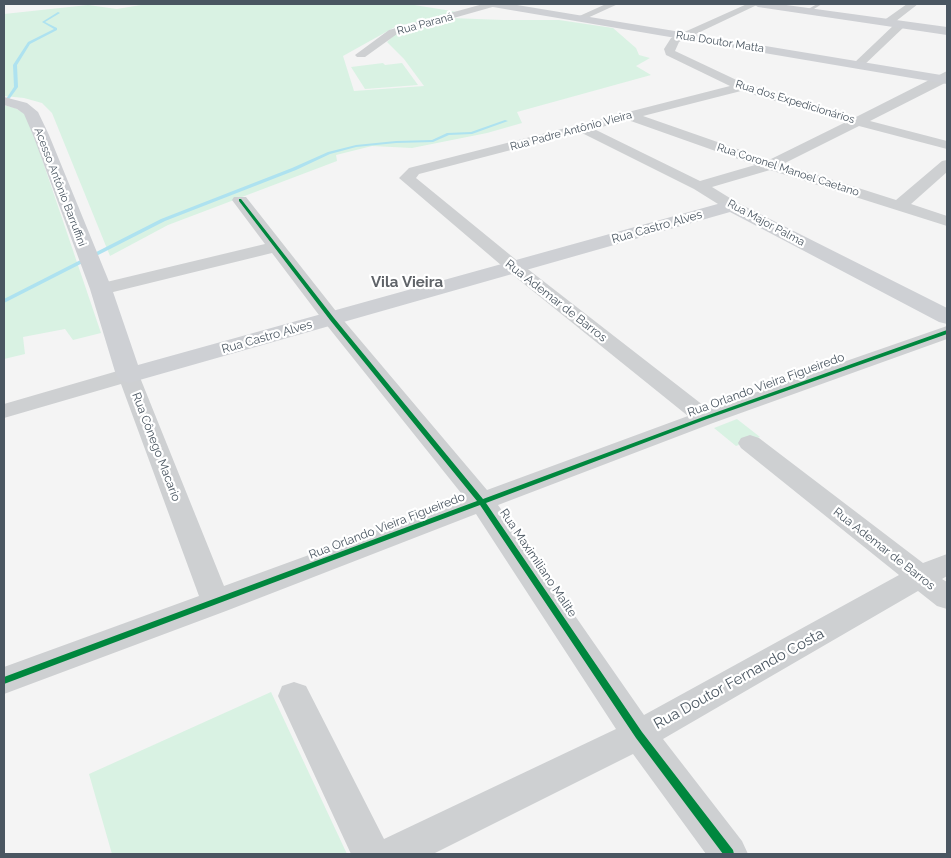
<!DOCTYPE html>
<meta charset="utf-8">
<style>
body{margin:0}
#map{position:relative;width:951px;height:858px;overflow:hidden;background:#f4f4f4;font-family:Raleway,sans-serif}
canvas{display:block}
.frame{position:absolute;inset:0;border:5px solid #4a5661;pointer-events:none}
</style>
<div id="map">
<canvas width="951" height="858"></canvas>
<div class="frame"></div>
</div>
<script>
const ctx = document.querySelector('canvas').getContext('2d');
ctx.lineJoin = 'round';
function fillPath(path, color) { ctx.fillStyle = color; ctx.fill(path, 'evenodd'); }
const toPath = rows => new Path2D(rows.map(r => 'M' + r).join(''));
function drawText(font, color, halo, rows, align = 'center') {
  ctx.font = font + ' Raleway,sans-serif'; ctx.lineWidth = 4.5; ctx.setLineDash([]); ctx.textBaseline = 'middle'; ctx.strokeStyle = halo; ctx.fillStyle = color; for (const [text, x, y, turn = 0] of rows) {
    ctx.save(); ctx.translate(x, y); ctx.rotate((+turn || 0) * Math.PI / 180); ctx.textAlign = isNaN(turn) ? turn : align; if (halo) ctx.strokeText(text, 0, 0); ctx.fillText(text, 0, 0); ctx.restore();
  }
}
fillPath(toPath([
 [147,4,408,4,458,12,395,27,343,56,354,91,424,86,404,59,387,42,395,34,450,18,504,20,559,20,613,28,636,48,639,55,650,58,636,66,651,75,517,112,522,123,487,133,412,148,372,146,336,155,337,161,168,225,110,256,52,113,42,103,24,98,4,96,4,14,88,5,117,9],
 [383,63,385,65,402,63,418,85,365,89,351,67],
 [4,105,15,108,27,115,101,333,73,340,65,329,23,337,25,354,4,359],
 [737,419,760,437,736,446,714,428],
 [271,692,347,854,112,854,89,774]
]), '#d9f2e3');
fillPath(toPath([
 [58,12,60,13,45,22,57,28,57,30,30,44,17,65,18,87,5,105,4,105,4,102,14,87,13,65,28,42,54,29,42,22,58,12],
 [505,120,508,121,472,134,449,135,433,142,396,143,356,147,330,154,296,170,165,221,4,303,4,299,161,219,292,168,328,152,356,145,396,141,432,140,447,133,471,132,505,120]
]), '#aee2f0');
fillPath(toPath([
 [817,4,822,4,809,12,805,11,817,4]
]), '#ced0d2');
fillPath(toPath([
 [483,4,498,4,496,6,397,34,365,57,357,57,355,55,389,30,483,4],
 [606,4,618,4,583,20,580,21,575,18,606,4],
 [747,4,759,4,679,42,675,51,745,84,856,117,947,71,947,82,870,121,947,141,947,149,859,126,783,164,896,200,942,161,947,160,947,172,911,204,947,216,947,226,770,170,712,187,738,203,740,206,738,209,732,211,726,209,694,189,580,132,419,174,416,178,520,263,708,409,947,326,947,339,713,423,498,505,644,715,899,575,741,448,738,443,741,438,750,435,759,438,923,563,947,554,947,576,942,579,947,582,947,609,937,606,918,591,663,739,742,841,748,854,706,854,633,754,433,854,351,854,278,696,282,686,294,682,306,686,384,839,616,729,476,514,226,611,4,694,4,667,199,596,121,384,4,418,4,404,121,370,129,368,137,370,224,586,465,498,325,323,272,253,101,295,94,293,91,289,94,285,265,244,232,200,234,197,246,197,339,315,487,490,688,416,508,271,399,178,409,168,730,86,666,55,664,49,671,38,747,4],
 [741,91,846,122,769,160,643,116,741,91],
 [628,120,755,165,700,181,594,129,628,120],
 [907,4,918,4,891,25,883,25,883,21,907,4],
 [900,22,904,23,904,27,862,67,854,67,852,65,854,63,896,23,900,22]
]), '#ced0d2');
fillPath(toPath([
 [488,4,511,4,947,76,947,84,493,7,488,4],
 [753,4,779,4,947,27,947,35,758,7,753,4],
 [4,97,27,103,38,112,49,135,112,289,138,365,732,200,947,308,947,324,939,322,730,212,129,383,120,380,116,375,90,289,33,135,24,114,17,109,4,105,4,97]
]), '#ced0d4');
fillPath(toPath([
 [239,199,241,199,334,318,483,499,703,417,947,330,947,334,707,419,486,503,642,732,733,850,734,854,723,854,636,738,480,505,4,684,4,677,477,501,330,320,239,201,239,199]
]), '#00873e');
drawText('11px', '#4a5661', '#fff', [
 ["Rua Paraná",425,24,-15],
 ["Rua Doutor Matta",720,42,9],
 ["Rua dos Expedicionários",795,102,17],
 ["Rua Padre Antônio Vieira",571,131,-15],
 ["Rua Coronel Manoel Caetano",788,170,18],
 ["Acesso Antônio Barruffini",60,187,69],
 ["Rua Major Palma",766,223,28]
]);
drawText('12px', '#4a5661', '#fff', [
 ["Rua Castro Alves",657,227,-16],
 ["Rua Ademar de Barros",556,301,38],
 ["Rua Castro Alves",267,337,-16],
 ["Rua Orlando Vieira Figueiredo",766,385,-20],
 ["Rua Cônego Macario",156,447,69],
 ["Rua Orlando Vieira Figueiredo",387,526,-21],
 ["Rua Ademar de Barros",884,549,38],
 ["Rua Maximiliano Malite",538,563,56]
]);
drawText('bold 15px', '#5f6368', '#fff', [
 ["Vila Vieira",407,282]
]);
drawText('15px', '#4a5661', '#fff', [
 ["Rua Doutor Fernando Costa",739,679,-29]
]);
</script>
